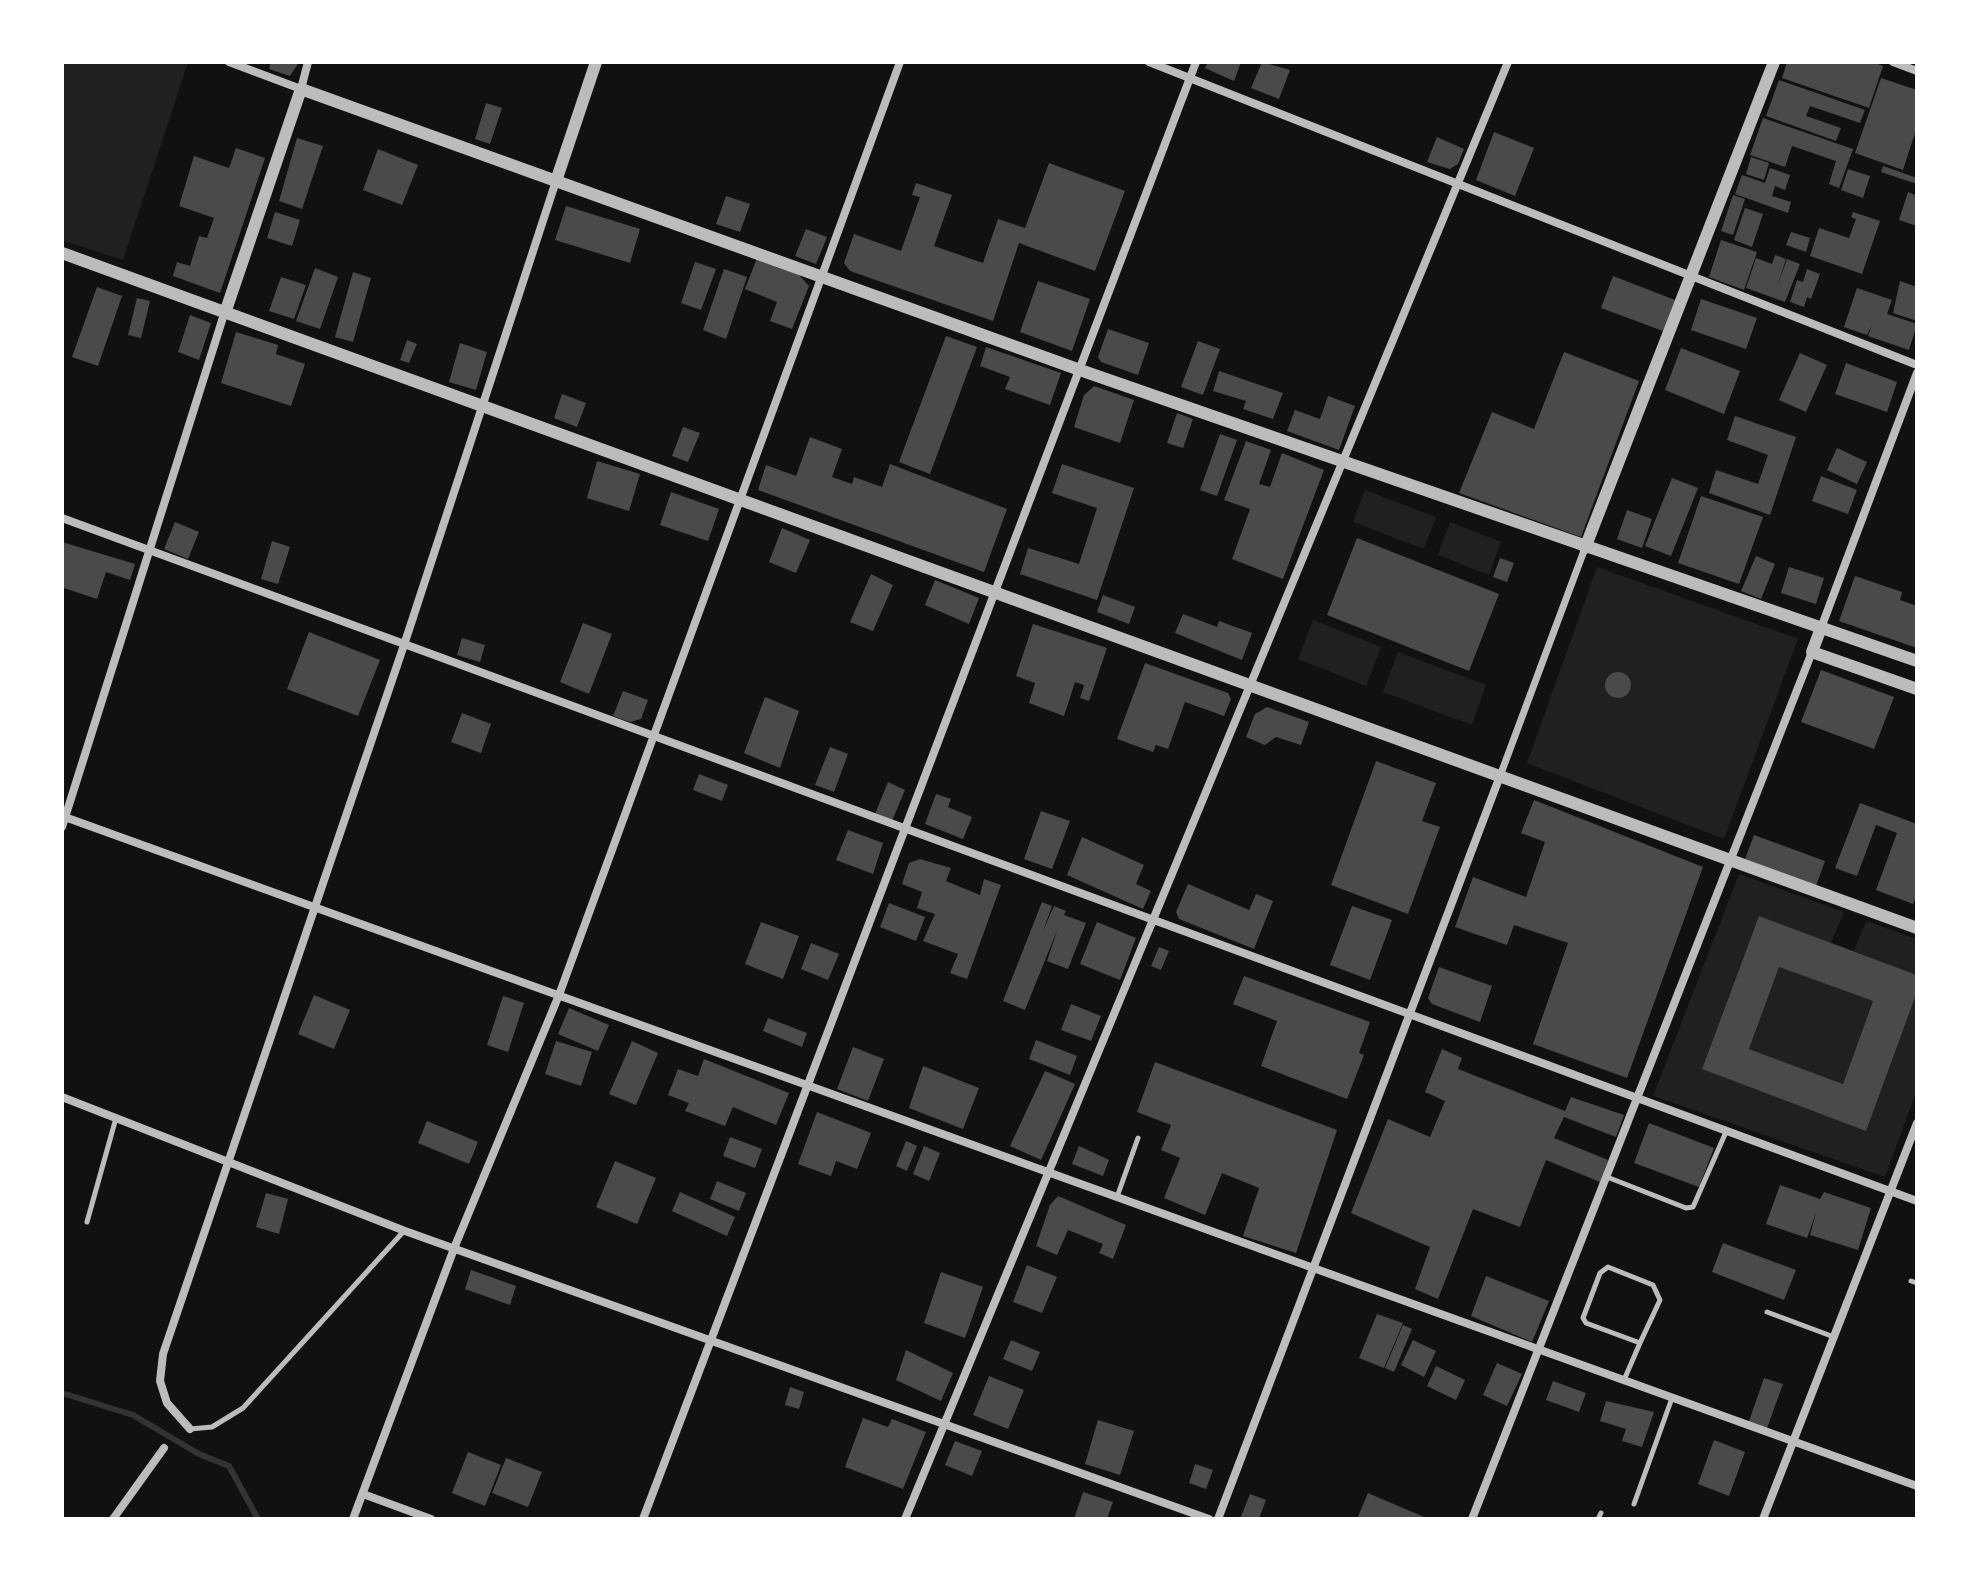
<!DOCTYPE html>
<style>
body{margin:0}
#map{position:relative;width:1979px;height:1581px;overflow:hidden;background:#111;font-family:"PT Sans",sans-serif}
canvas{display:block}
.frame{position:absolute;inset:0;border:64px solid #fff;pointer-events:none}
</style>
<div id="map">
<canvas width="1979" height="1581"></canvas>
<div class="frame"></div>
</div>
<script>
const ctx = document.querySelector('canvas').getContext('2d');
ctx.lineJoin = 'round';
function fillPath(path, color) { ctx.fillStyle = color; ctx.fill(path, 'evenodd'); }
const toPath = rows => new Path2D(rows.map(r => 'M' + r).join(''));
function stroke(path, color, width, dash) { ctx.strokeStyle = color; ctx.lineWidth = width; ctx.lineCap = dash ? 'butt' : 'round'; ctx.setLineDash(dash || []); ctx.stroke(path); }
fillPath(toPath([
 [62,62,188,62,123,260,62,240],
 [1365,490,1436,517,1424,549,1353,522],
 [1450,522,1501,542,1489,575,1438,555],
 [1597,567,1798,639,1724,839,1527,763],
 [1313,620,1381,647,1366,686,1298,659],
 [1398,652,1486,685,1472,725,1383,692],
 [1739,874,1844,912,1831,943,1759,916,1702,1069,1866,1130,1917,992,1917,1090,1885,1177,1653,1096],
 [1866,921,1917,939,1917,975,1854,951],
 [1779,967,1873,1001,1843,1084,1749,1049]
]), '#202020');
stroke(toPath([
 [62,1393,133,1415,199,1454,229,1466,258,1519]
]), '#333', 6);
fillPath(toPath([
 [271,62,299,62,290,76,269,69],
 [1208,62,1241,62,1234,81,1205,68],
 [1262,62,1290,70,1279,99,1251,88],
 [1787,62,1872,62,1883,66,1869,108,1782,78],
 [1881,78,1917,90,1917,127,1903,170,1855,153],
 [1779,80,1865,110,1860,123,1810,106,1806,116,1841,128,1836,141,1766,116],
 [486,103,502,108,490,144,475,139],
 [1763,118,1853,149,1839,188,1829,184,1836,161,1792,146,1785,167,1750,155],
 [1494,132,1534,148,1515,196,1476,180],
 [1437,137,1464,149,1458,164,1450,169,1427,162],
 [297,138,323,146,302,209,279,201],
 [236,148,265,158,220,293,173,276,177,262,190,266,199,236,207,238,214,218,179,206,194,156,229,168],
 [378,149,418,165,402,205,363,190],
 [1751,157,1769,163,1764,180,1746,174],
 [1049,163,1125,191,1095,271,1019,243,993,321,850,271,844,263,854,234,901,251,920,197,912,195,916,183,952,195,934,246,983,263,998,219,1025,228],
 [1883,166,1917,178,1917,184,1881,172],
 [1770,168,1790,175,1785,190,1775,186,1772,196,1791,202,1788,213,1735,194,1742,175,1765,183],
 [1848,169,1870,176,1863,198,1841,190],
 [1908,192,1917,196,1917,226,1899,220],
 [1733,195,1745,199,1733,235,1721,231],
 [726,196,750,204,740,232,716,224],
 [566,206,640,229,630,263,555,240],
 [1745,208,1763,214,1752,247,1734,240],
 [275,212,300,220,292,246,267,238],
 [1853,212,1880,221,1862,274,1810,256,1819,228,1849,238,1856,219,1851,217],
 [806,229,827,237,816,264,795,256],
 [1791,232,1810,238,1806,252,1786,245],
 [1721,240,1757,252,1744,290,1709,277],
 [1775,255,1786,259,1777,287,1787,259,1800,264,1785,302,1746,288,1756,258,1772,264],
 [757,258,799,275,809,286,792,329,770,321,777,302,745,289],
 [695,262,716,269,701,310,681,303],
 [315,268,338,277,320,329,296,321],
 [724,269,747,277,726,339,703,330],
 [1807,269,1820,274,1811,299,1807,297,1804,307,1790,302,1797,280,1803,282],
 [353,272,371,278,353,342,335,337],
 [1613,276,1675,300,1663,331,1601,308],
 [281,277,306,285,294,319,269,311],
 [1038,281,1090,299,1072,351,1020,332],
 [1900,281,1917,287,1917,321,1893,313],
 [97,287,122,296,98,366,72,357],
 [1857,288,1892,300,1887,314,1917,324,1909,350,1868,336,1872,325,1867,335,1844,327],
 [137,298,150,301,141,338,128,335],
 [1701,299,1757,318,1746,349,1691,330],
 [190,315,211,323,199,360,178,352],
 [1108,329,1149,343,1138,375,1101,362,1098,357],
 [236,332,278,345,276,354,305,364,291,406,221,383],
 [946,336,977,347,930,474,899,462],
 [407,340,417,344,409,363,400,360],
 [1198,341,1220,349,1203,395,1181,387],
 [460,343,487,352,476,390,449,382],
 [986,347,1061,373,1050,405,1005,389,1010,377,980,366],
 [1681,348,1740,371,1724,414,1665,390],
 [1564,352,1639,381,1581,537,1459,493,1492,412,1534,429],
 [1800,353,1827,365,1806,412,1779,400],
 [1846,363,1897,382,1887,412,1835,394],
 [1219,371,1283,393,1273,419,1243,409,1246,401,1213,391],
 [1094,386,1134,400,1120,443,1074,427,1084,395],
 [562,394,586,403,577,427,554,418],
 [1328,396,1355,406,1339,450,1287,431,1295,410,1320,419],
 [1177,413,1193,419,1183,448,1167,443],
 [1735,416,1796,437,1770,515,1709,493,1716,470,1758,484,1768,455,1727,440],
 [683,427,700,433,688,462,672,456],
 [1220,434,1237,440,1217,496,1200,490],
 [810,437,842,449,832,477,852,484,854,477,882,487,890,464,1007,509,984,572,758,490,766,465,796,476],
 [1246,441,1271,450,1259,484,1270,487,1282,453,1324,470,1283,579,1232,559,1250,509,1224,500],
 [1837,448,1867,462,1857,484,1827,470],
 [597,461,640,474,629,511,587,498],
 [1062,464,1134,488,1097,600,1020,574,1028,548,1079,564,1097,508,1052,493],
 [1821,476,1857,490,1848,514,1812,501],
 [1672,478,1698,488,1671,556,1645,546],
 [671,492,719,509,708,541,660,525],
 [1701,496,1763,517,1739,584,1678,563],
 [1627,510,1652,519,1642,548,1617,539],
 [175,522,199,532,188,559,164,549],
 [782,528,810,540,796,573,769,562],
 [1357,538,1499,594,1469,671,1327,615],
 [272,541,290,547,278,584,261,579],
 [62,542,135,564,130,580,106,572,97,599,64,588,62,594],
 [1756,556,1775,564,1761,599,1741,591],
 [1500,558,1514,563,1507,582,1493,577],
 [1789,567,1824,578,1816,604,1781,593],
 [871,574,893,585,873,631,850,622],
 [1855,576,1902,592,1900,600,1917,606,1917,648,1839,621],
 [935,580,979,598,969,624,925,605],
 [1103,595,1135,607,1129,624,1097,612],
 [1183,614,1217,627,1219,621,1252,633,1242,660,1175,633],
 [583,623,612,634,589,694,560,682],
 [1033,624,1107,648,1089,701,1080,698,1084,685,1075,682,1064,716,1029,703,1035,683,1016,676],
 [309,632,380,660,358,716,287,689],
 [462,638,485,645,480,662,457,655],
 [1145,663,1228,693,1231,699,1224,716,1185,702,1168,749,1156,745,1153,752,1117,739],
 [1821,670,1894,697,1874,749,1801,722],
 '1605 685a13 13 0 1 1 26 0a13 13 0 1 1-26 0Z',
 [623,691,648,700,641,719,630,722,613,716],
 [765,697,799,711,780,768,744,753],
 [1267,707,1309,722,1301,745,1276,737,1265,745,1246,737,1255,714],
 [462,713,491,724,481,753,451,742],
 [830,747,848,754,834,792,815,785],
 [1376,761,1436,783,1422,821,1440,827,1408,914,1331,885],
 [699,774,728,785,722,801,693,790],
 [888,782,905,790,892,821,875,814],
 [936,794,951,799,948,807,972,817,963,839,925,824],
 [1534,800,1703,867,1627,1078,1533,1044,1568,943,1514,925,1507,945,1455,927,1473,877,1526,897,1545,842,1521,833],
 [1860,803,1917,824,1917,894,1913,904,1876,890,1897,833,1876,825,1857,876,1835,868],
 [1041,811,1070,821,1052,869,1024,859],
 [848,830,883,843,873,874,836,860],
 [1754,835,1825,861,1816,886,1745,859],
 [1082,837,1144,865,1136,884,1151,891,1143,909,1067,875],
 [920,859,951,868,946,881,980,895,984,879,1001,885,967,979,950,973,958,954,923,941,935,914,917,908,922,892,902,884,909,863],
 [1188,884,1249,910,1256,894,1273,901,1254,949,1179,919,1176,912],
 [1042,902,1052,906,1043,931,1054,906,1066,911,1064,915,1086,923,1068,969,1047,961,1058,928,1025,1010,1003,1001],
 [889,903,925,917,916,941,880,927],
 [1352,906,1392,920,1370,980,1330,965],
 [1759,916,1917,975,1917,992,1866,1131,1702,1069],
 [1779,967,1873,1001,1843,1084,1749,1049],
 [761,922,799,936,783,979,745,964],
 [1097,922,1136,938,1120,980,1080,964],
 [811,943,839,954,828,980,801,969],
 [1159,947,1169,951,1161,970,1151,966],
 [1439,967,1492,986,1480,1022,1432,1004,1428,998],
 [1244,976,1370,1022,1359,1053,1364,1055,1347,1099,1261,1066,1277,1021,1233,1004],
 [314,995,350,1010,334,1049,298,1034],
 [503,996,524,1003,508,1052,487,1045],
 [1071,1004,1101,1016,1091,1041,1061,1030],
 [569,1008,609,1025,598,1051,558,1034],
 [768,1018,807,1033,802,1047,763,1031],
 [1036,1040,1077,1056,1070,1075,1029,1059],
 [556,1041,592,1052,581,1086,545,1074],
 [632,1041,658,1053,636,1105,609,1094],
 [853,1047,884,1059,868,1101,837,1089],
 [1442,1049,1462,1058,1458,1069,1565,1111,1571,1097,1624,1115,1616,1137,1564,1117,1554,1138,1608,1160,1600,1182,1546,1160,1520,1227,1473,1209,1438,1299,1415,1289,1430,1247,1351,1213,1388,1119,1430,1137,1445,1101,1425,1092],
 [704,1059,789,1093,776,1125,733,1107,725,1126,685,1111,689,1103,668,1095,678,1069,698,1076],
 [1155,1062,1337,1130,1296,1253,1243,1236,1259,1188,1222,1173,1205,1215,1164,1198,1180,1158,1161,1150,1171,1125,1137,1112],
 [923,1066,979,1088,963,1129,909,1108],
 [1045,1071,1075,1084,1041,1160,1010,1146],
 [817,1112,871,1133,857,1169,836,1161,831,1176,798,1164],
 [427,1121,478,1142,469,1164,418,1143],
 [1649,1123,1714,1148,1699,1187,1634,1163],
 [730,1137,762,1149,755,1168,723,1156],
 [906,1141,917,1146,907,1171,896,1166],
 [924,1146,940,1153,929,1181,913,1174],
 [1079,1146,1109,1160,1103,1176,1072,1164],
 [615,1161,656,1178,637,1224,596,1207],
 [717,1181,746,1193,739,1211,710,1199],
 [1780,1185,1820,1199,1824,1192,1871,1208,1858,1250,1810,1235,1816,1213,1807,1238,1766,1224],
 [680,1192,735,1217,727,1236,672,1211],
 [266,1193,288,1199,279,1234,256,1227],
 [1058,1196,1126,1225,1113,1259,1099,1253,1103,1244,1068,1230,1057,1255,1036,1246,1050,1205],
 [1723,1243,1796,1270,1784,1300,1712,1272],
 [1027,1265,1057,1277,1042,1313,1013,1302],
 [471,1270,516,1286,510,1305,465,1289],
 [941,1272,983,1287,965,1338,924,1323],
 [1486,1276,1549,1301,1532,1342,1471,1316],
 [1377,1314,1403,1323,1384,1368,1359,1358],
 [1403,1325,1412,1329,1394,1372,1385,1368],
 [1011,1340,1040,1352,1032,1371,1003,1359],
 [1413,1340,1436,1351,1424,1377,1401,1365],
 [906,1350,953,1373,941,1401,896,1380],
 [1497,1363,1522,1374,1507,1406,1483,1395],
 [1436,1366,1465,1380,1456,1400,1427,1386],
 [989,1376,1024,1390,1008,1429,973,1415],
 [1764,1378,1783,1384,1766,1431,1748,1424],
 [1553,1381,1586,1393,1579,1412,1546,1400],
 [790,1387,804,1392,799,1409,785,1405],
 [1606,1401,1654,1412,1642,1447,1622,1441,1626,1429,1600,1421],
 [863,1418,888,1427,892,1419,926,1432,903,1489,845,1467],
 [1098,1420,1134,1431,1120,1475,1085,1464],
 [1714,1440,1745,1452,1729,1496,1698,1484],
 [955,1441,982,1451,972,1476,945,1465],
 [468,1452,501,1465,485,1506,452,1493],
 [506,1458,542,1472,528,1507,492,1493],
 [1195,1464,1213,1470,1206,1489,1189,1483],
 [1083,1492,1113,1502,1107,1519,1074,1519],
 [1368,1493,1391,1503,1429,1519,1357,1519],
 [1250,1494,1266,1500,1259,1519,1240,1519]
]), '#4a4a4a');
stroke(toPath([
 [1607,1177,1686,1208,1693,1207,1726,1132],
 [1117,1197,1138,1138],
 [87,1222,116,1118],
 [1911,1281,1917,1283],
 [1767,1312,1834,1337],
 [1624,1380,1640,1343,1660,1300,1653,1285,1608,1267,1600,1273,1583,1318,1586,1323,1640,1343],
 [190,1429,212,1427,243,1408,404,1231],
 [1634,1504,1672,1398],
 [1598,1519,1601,1513]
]), '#bcbcbc', 5);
stroke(toPath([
 [1500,776,1585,548]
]), '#bcbcbc', 7);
stroke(toPath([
 [229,62,301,89,308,62],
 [1149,62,1917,365],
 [1893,62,1917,71],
 [62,518,1917,1201],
 [1821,628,1917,373],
 [62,816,1917,1486],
 [62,827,225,311],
 [62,1097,405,1231,1209,1519],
 [190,1429,167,1403,160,1381,163,1354,404,645,556,181],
 [363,1494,431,1519],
 [113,1519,164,1448],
 [353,1519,455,1246,559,995,900,62],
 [643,1519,1196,62],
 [905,1519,1508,62],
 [1218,1519,1500,776],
 [1472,1519,1812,652],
 [1763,1519,1917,1123]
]), '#bcbcbc', 8);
stroke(toPath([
 [556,181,596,62],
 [62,253,1917,928],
 [226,310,301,89,1080,370,1917,661],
 [1585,548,1774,62],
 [1821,628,1812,652,1917,689]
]), '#bcbcbc', 12);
</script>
